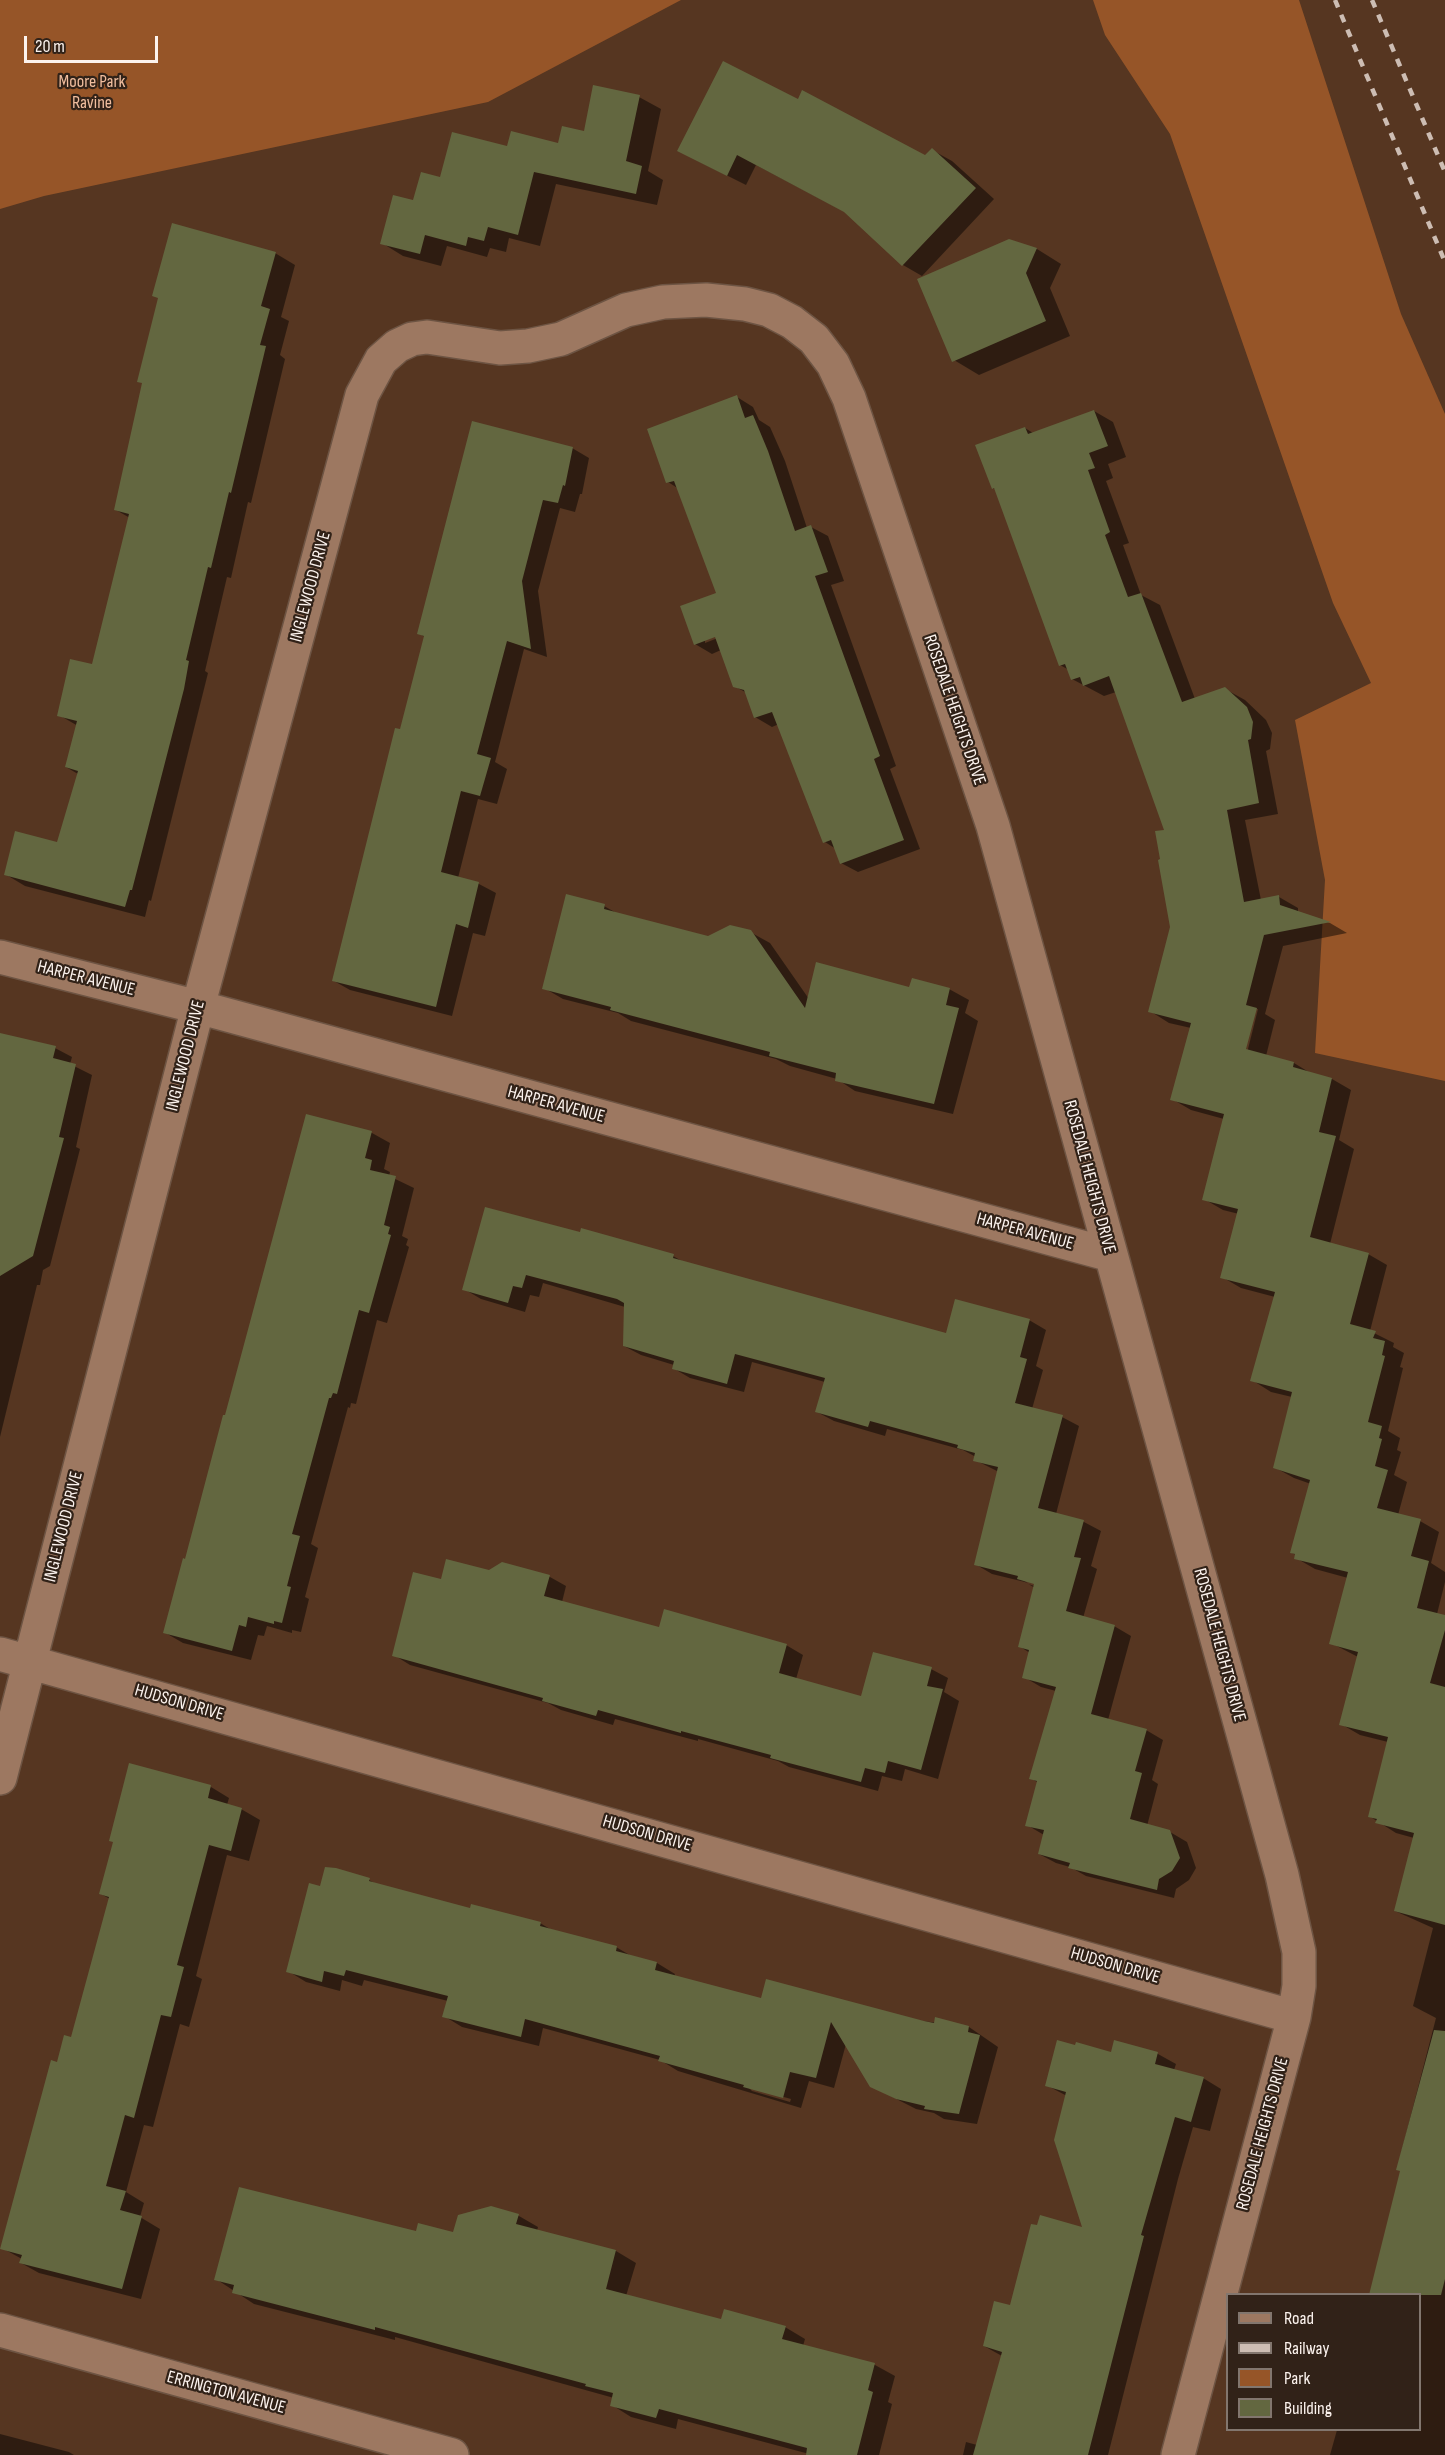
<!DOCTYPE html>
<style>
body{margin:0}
#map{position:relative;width:1445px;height:2455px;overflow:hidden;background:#563621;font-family:"Sofia Sans Condensed",sans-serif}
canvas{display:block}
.legend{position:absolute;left:1226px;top:2293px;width:195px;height:138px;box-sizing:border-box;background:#312218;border:2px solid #82766e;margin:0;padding:8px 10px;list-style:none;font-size:18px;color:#fcf3ee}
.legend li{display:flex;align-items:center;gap:12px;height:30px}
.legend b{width:30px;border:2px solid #82766e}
.scale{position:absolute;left:24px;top:36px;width:134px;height:27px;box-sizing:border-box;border:3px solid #fcf3ee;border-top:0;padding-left:8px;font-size:18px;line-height:21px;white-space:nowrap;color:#fcf3ee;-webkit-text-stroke:4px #312218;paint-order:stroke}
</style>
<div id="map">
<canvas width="1445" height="2455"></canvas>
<ul class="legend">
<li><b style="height:8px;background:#9d7861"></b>Road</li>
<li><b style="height:8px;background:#cdbdb3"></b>Railway</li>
<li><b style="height:16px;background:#965528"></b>Park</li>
<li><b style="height:16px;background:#636740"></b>Building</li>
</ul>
<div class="scale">20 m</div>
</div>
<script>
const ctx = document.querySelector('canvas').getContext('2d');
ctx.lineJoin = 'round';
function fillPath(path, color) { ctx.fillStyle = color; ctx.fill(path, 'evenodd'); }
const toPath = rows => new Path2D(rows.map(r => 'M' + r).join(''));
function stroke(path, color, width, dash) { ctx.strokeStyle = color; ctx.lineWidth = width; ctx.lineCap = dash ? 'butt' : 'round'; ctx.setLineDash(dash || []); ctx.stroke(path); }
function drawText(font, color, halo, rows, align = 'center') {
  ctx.font = font + ' "Sofia Sans Condensed",sans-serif'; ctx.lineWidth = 4.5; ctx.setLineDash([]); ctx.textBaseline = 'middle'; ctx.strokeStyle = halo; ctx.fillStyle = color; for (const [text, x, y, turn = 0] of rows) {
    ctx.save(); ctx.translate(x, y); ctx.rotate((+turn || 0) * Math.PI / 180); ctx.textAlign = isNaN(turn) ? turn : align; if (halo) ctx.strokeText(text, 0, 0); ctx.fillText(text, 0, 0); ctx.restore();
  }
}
fillPath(toPath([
 [0,0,681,0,488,102,44,196,0,209],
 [1093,0,1299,0,1401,314,1445,414,1445,1081,1315,1053,1325,880,1295,720,1371,683,1333,603,1170,134,1105,35]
]), '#965528');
fillPath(toPath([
 [639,97,661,109,648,171,663,180,657,205,556,184,540,246,509,238,506,252,490,248,487,257,447,246,441,266,403,256,382,243,414,202,441,179,508,148,559,145,585,132],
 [798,101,925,157,932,150,952,161,994,199,922,276,903,265,847,213,756,165,746,185,698,161],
 [1009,241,1037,249,1061,264,1050,288,1070,336,979,375,954,360],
 [275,253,295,265,281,317,289,321,280,355,285,359,251,503,248,502,231,578,227,577,205,671,208,673,151,901,149,900,145,917,25,886,5,874,58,844,78,774,66,767,78,726,59,715,93,666,130,518,116,510],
 [737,397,753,407,759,420,770,427,785,461,807,528,811,527,828,536,844,581,831,585,896,766,890,769,920,849,858,872,841,863,836,849,825,842,779,724,772,727,755,717,747,693,734,686,721,650,712,654,695,644,718,594,679,489,668,482],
 [722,634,723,636,705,643,705,639],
 [1094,411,1113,422,1126,457,1108,464,1113,478,1106,481,1129,543,1123,545,1141,595,1160,605,1195,699,1225,689,1245,700,1266,720,1272,733,1270,749,1266,751,1278,814,1245,820,1261,900,1279,897,1298,908,1298,912,1330,923,1347,933,1283,946,1265,1014,1275,1020,1266,1056,1294,1063,1312,1074,1332,1079,1351,1090,1339,1140,1354,1149,1330,1244,1368,1254,1387,1265,1370,1331,1394,1343,1393,1347,1404,1353,1400,1367,1403,1368,1388,1431,1400,1438,1397,1450,1401,1452,1394,1475,1407,1482,1398,1515,1420,1521,1439,1532,1431,1563,1445,1572,1445,1582,1437,1614,1445,1617,1445,2455,1330,2455,1337,2430,1420,2430,1420,2294,1401,2171,1397,2169,1436,2018,1413,2006,1433,1928,1395,1911,1414,1838,1396,1833,1369,1816,1388,1742,1360,1735,1341,1724,1358,1657,1331,1643,1348,1578,1315,1569,1296,1558,1296,1555,1292,1553,1311,1484,1294,1478,1274,1467,1292,1397,1271,1392,1252,1380,1275,1297,1241,1288,1222,1277,1239,1214,1223,1210,1204,1199,1224,1119,1191,1110,1172,1099,1191,1028,1169,1023,1150,1011,1171,928,1162,861,1166,831,1116,692,1104,696,1072,679,1069,670,1060,665,997,490,993,488,1025,428,1033,433],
 [1255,1009,1258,1009,1246,1057,1243,1056],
 [572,448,589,458,582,494,580,494,575,512,560,508,538,591,547,657,524,649,495,762,507,769,497,804,478,799,458,878,479,884,496,893,485,936,473,933,452,1016,350,990,334,981,425,637,418,633],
 [604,906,620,915,709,937,750,932,770,943,809,999,910,989,949,989,969,1000,965,1013,978,1021,953,1114,855,1091,837,1079,790,1066,776,1059,631,1021,618,1013,563,999,544,988],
 [0,1034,55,1048,72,1057,70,1064,92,1075,76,1147,80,1149,50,1266,43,1270,40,1285,37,1285,0,1437],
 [307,1116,372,1133,390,1143,384,1169,390,1172,389,1176,414,1188,402,1236,408,1239,406,1245,409,1247,387,1323,377,1320,356,1404,351,1403,350,1408,348,1407,311,1544,318,1548,305,1597,309,1599,301,1632,292,1630,292,1633,267,1626,264,1636,258,1635,251,1660,183,1643,164,1632,186,1561],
 [486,1209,673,1256,687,1264,947,1335,1029,1320,1046,1330,1036,1366,1043,1370,1032,1409,1062,1417,1079,1426,1056,1514,1084,1522,1101,1531,1091,1566,1097,1569,1083,1618,1114,1626,1131,1636,1108,1720,1146,1730,1163,1740,1152,1780,1158,1784,1147,1826,1170,1832,1187,1842,1196,1868,1189,1880,1176,1889,1174,1898,1086,1876,1070,1867,1056,1863,1039,1854,1044,1835,1027,1825,1039,1783,1030,1778,1056,1691,1041,1687,1024,1677,1030,1653,1019,1646,1035,1588,1025,1582,992,1574,975,1564,999,1472,975,1460,976,1457,963,1450,887,1429,885,1436,834,1421,817,1412,825,1382,752,1362,744,1392,690,1378,673,1368,674,1365,641,1355,624,1346,625,1307,543,1283,539,1297,530,1295,525,1312,481,1299,464,1289],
 [1024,1580,1042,1585,1041,1588,1028,1584],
 [502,1564,550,1577,566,1586,562,1602,660,1629,786,1645,803,1655,796,1679,862,1697,931,1669,948,1678,944,1692,959,1701,938,1779,905,1769,902,1781,882,1776,878,1791,789,1767,778,1761,698,1739,698,1741,615,1719,613,1725,561,1710,548,1703,410,1665,394,1655,442,1581,489,1572],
 [211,1787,229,1798,227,1805,241,1809,260,1820,249,1861,227,1855,196,1976,202,1979,189,2027,180,2024,153,2127,144,2125,126,2192,144,2203,140,2217,160,2229,141,2299,39,2273,21,2263,22,2259,2,2248,58,2063,72,2039,110,1899,101,1894],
 [369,1880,378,1885,471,1909,540,1923,555,1932,616,1947,633,1957,657,1963,675,1974,674,1977,762,2000,969,2027,998,2047,977,2124,944,2119,934,2113,916,2109,871,2086,846,2044,834,2088,809,2081,801,2108,678,2071,660,2060,543,2028,539,2046,462,2027,444,2016,448,2001,364,1980,362,1986,342,1980,340,1991,306,1982,288,1971,321,1888],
 [748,2087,791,2099,790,2102,752,2091],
 [1115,2042,1158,2054,1176,2064,1174,2070,1203,2078,1221,2089,1210,2131,1193,2127,1178,2179,1108,2455,963,2455,966,2442,977,2445,1002,2356,984,2346,1011,2307,1085,2229,1067,2096,1046,2085,1112,2054],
 [491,2208,519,2216,538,2227,537,2231,616,2251,636,2263,626,2296,722,2321,785,2327,805,2339,803,2346,875,2365,895,2376,888,2402,892,2404,879,2455,813,2455,678,2419,676,2429,631,2417,612,2405,614,2398,395,2337,395,2340,254,2304,216,2279,417,2233,455,2234],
 [0,2434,69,2452,74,2455,0,2455]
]), '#0007');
fillPath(toPath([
 [723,61,798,99,802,90,925,155,932,148,976,188,902,266,844,212,737,155,727,176,677,151],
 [593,85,640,95,626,161,642,166,636,194,534,172,518,235,488,227,484,241,468,237,466,246,425,235,420,254,380,244,393,195,413,200,421,172,440,177,452,132,507,146,511,131,558,143,562,126,584,131],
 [172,223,276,252,261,306,270,309,260,345,266,346,231,493,229,492,211,568,208,567,186,660,189,661,184,689,132,890,130,890,125,907,4,875,15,831,57,842,78,771,65,767,77,721,57,716,70,659,92,664,129,514,114,510,142,383,137,382,158,298,152,296],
 [1009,239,1037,248,1026,273,1046,321,952,362,917,279],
 [737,395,745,418,753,415,768,451,795,531,811,525,828,572,815,576,880,756,874,759,904,840,840,864,831,840,823,843,772,712,754,718,744,690,733,687,715,637,694,645,680,606,716,593,674,481,666,483,647,429],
 [1094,410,1108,446,1089,453,1095,468,1088,470,1110,532,1105,535,1128,597,1141,593,1182,702,1225,687,1247,707,1253,722,1251,739,1248,740,1259,803,1227,810,1244,902,1279,895,1280,905,1331,922,1264,935,1246,1005,1257,1008,1246,1049,1294,1062,1293,1067,1332,1078,1319,1132,1336,1136,1310,1237,1369,1253,1350,1324,1376,1331,1373,1338,1385,1341,1382,1355,1385,1356,1368,1422,1382,1426,1379,1438,1382,1439,1375,1466,1388,1470,1377,1508,1421,1519,1411,1556,1429,1561,1417,1608,1445,1615,1445,1630,1430,1683,1445,1687,1445,1925,1394,1911,1414,1833,1375,1823,1377,1819,1368,1817,1388,1737,1339,1725,1358,1652,1329,1644,1348,1572,1294,1559,1295,1554,1290,1553,1310,1480,1273,1468,1292,1392,1250,1381,1275,1292,1220,1278,1238,1209,1202,1200,1224,1114,1170,1100,1191,1023,1148,1012,1170,927,1158,860,1160,859,1155,831,1164,830,1109,676,1083,686,1080,677,1071,680,1065,664,1059,666,994,488,992,489,975,445,1025,427,1028,434],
 [472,421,573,447,565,486,563,485,558,503,543,500,522,581,531,649,507,641,477,754,491,758,480,796,461,791,441,872,479,882,468,928,456,924,436,1007,332,981,395,728,400,729,424,636,417,634],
 [566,894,605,904,604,909,708,936,730,925,751,930,805,1008,816,962,909,987,912,978,950,988,946,1005,959,1008,934,1104,835,1081,836,1073,769,1056,770,1052,610,1010,611,1007,542,989],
 [0,1033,56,1046,53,1058,76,1064,59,1137,64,1138,33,1256,0,1276],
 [306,1114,372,1131,365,1158,372,1160,370,1170,396,1176,384,1225,390,1227,388,1234,391,1235,369,1313,359,1310,337,1394,333,1393,331,1398,329,1398,292,1534,300,1536,287,1586,291,1587,282,1623,274,1621,274,1624,248,1617,246,1627,239,1625,232,1651,163,1633,183,1558,185,1559,223,1415,225,1415],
 [485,1207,580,1232,581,1228,674,1254,673,1258,946,1333,955,1299,1030,1319,1020,1357,1027,1359,1015,1403,1063,1415,1038,1508,1084,1520,1074,1557,1081,1558,1066,1611,1115,1625,1091,1714,1147,1729,1135,1771,1142,1773,1130,1819,1170,1830,1180,1858,1172,1871,1159,1879,1157,1890,1068,1868,1070,1863,1038,1854,1044,1830,1025,1826,1037,1781,1029,1779,1056,1687,1022,1678,1029,1650,1018,1647,1034,1584,1017,1579,1018,1576,974,1565,998,1467,973,1461,975,1453,957,1448,958,1445,870,1421,868,1427,815,1412,825,1378,735,1354,727,1384,672,1369,674,1361,623,1346,624,1303,617,1299,526,1275,522,1288,513,1286,508,1303,466,1291,462,1290],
 [446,1559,489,1570,502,1562,550,1575,544,1596,659,1627,664,1609,787,1644,779,1673,861,1696,873,1652,932,1667,927,1686,943,1689,921,1770,888,1761,885,1773,865,1768,861,1782,770,1758,771,1755,681,1731,681,1733,598,1710,596,1716,542,1701,543,1698,392,1656,413,1572,441,1579],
 [129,1763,211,1785,208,1798,242,1808,231,1851,209,1845,177,1965,184,1967,171,2017,161,2015,134,2118,125,2115,106,2186,126,2191,120,2210,142,2216,122,2289,19,2263,22,2255,0,2249,51,2060,57,2062,64,2035,71,2037,109,1897,99,1894,113,1842,109,1841],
 [325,1867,336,1868,370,1878,369,1881,470,1908,471,1904,541,1922,540,1926,617,1946,616,1951,657,1962,655,1970,761,1998,766,1979,924,2021,934,2023,935,2017,969,2026,968,2032,980,2035,959,2114,924,2109,925,2106,896,2099,870,2087,831,2022,816,2078,790,2072,783,2098,743,2087,744,2085,658,2061,660,2056,525,2019,521,2037,442,2017,448,1996,346,1970,344,1976,324,1971,322,1982,286,1972,309,1883,320,1886],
 [1434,2030,1445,2031,1445,2279,1441,2295,1369,2295,1400,2171,1396,2170],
 [1057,2040,1075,2045,1076,2042,1111,2052,1114,2040,1158,2052,1155,2064,1204,2077,1191,2122,1175,2117,1141,2235,1144,2236,1088,2455,973,2455,1002,2352,983,2346,994,2301,1010,2305,1031,2224,1037,2225,1040,2215,1082,2227,1054,2140,1066,2092,1045,2086],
 [239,2187,416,2231,418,2223,453,2232,458,2215,491,2206,519,2214,516,2224,616,2250,606,2289,721,2319,724,2309,786,2326,782,2339,875,2363,868,2390,873,2392,857,2455,806,2455,807,2448,659,2409,656,2418,610,2406,613,2393,585,2386,586,2384,375,2327,375,2330,232,2293,234,2285,214,2280]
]), '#636740');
const street = toPath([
 [0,957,198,1007,1111,1255],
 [0,1654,1294,2017],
 [0,1778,198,1007,362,395,381,360,397,346,412,339,427,337,500,348,528,346,561,339,626,310,663,302,706,300,745,304,769,310,792,322,814,339,833,364,849,398,993,826,1282,1875,1299,1952,1299,1986,1294,2017,1178,2455],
 [0,2330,452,2455]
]);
stroke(street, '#6d5443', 36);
stroke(street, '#9d7861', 33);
stroke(toPath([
 [1335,0,1445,262],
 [1372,0,1445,172]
]), '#cdbdb3', 4.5, [8, 8]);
drawText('18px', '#f0bd9e', '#312218', [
 ["Moore Park",92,82],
 ["Ravine",92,103]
]);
drawText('18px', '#fcf3ee', '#312218', [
 ["INGLEWOOD DRIVE",311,587,-75],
 ["ROSEDALE HEIGHTS DRIVE",954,710,71],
 ["HARPER AVENUE",86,979,14],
 ["INGLEWOOD DRIVE",186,1056,-76],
 ["HARPER AVENUE",556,1105,15],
 ["ROSEDALE HEIGHTS DRIVE",1089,1177,75],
 ["HARPER AVENUE",1025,1232,15],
 ["INGLEWOOD DRIVE",64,1527,-76],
 ["ROSEDALE HEIGHTS DRIVE",1219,1645,75],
 ["HUDSON DRIVE",179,1703,16],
 ["HUDSON DRIVE",647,1834,16],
 ["HUDSON DRIVE",1115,1966,16],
 ["ROSEDALE HEIGHTS DRIVE",1263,2134,-75],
 ["ERRINGTON AVENUE",226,2393,15]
]);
</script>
